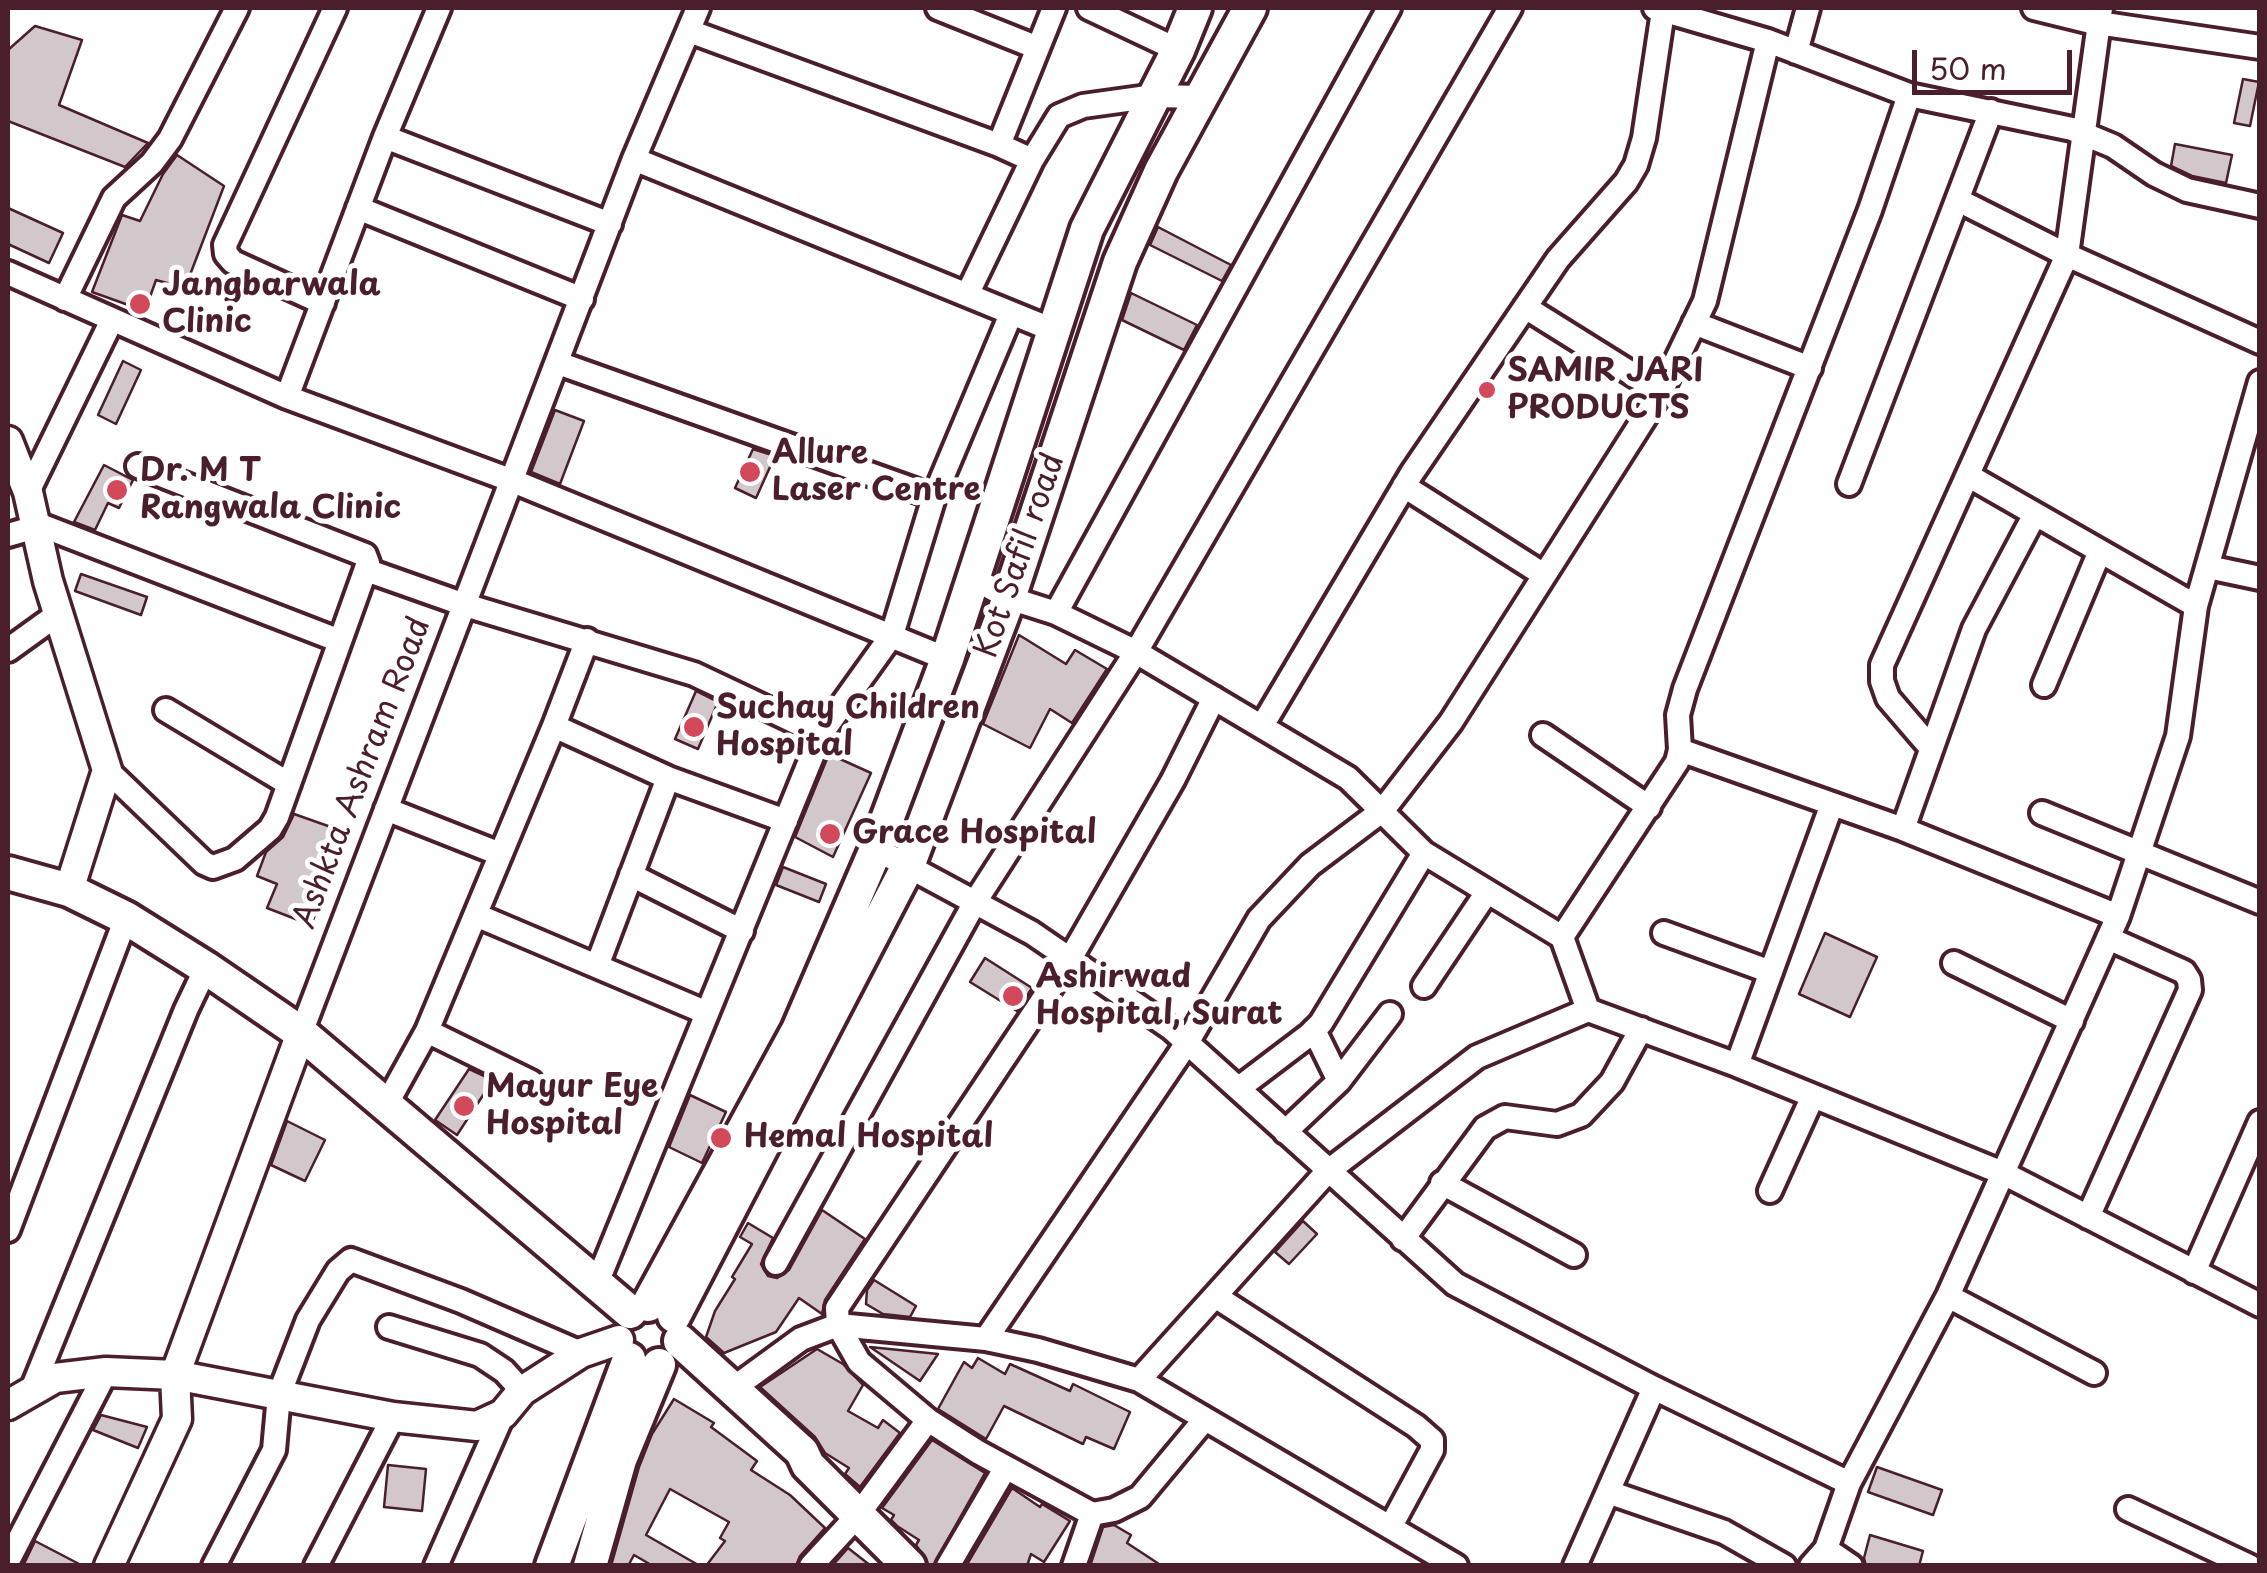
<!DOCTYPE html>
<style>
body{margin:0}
#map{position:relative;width:2267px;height:1573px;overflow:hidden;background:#fff;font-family:"Playpen Sans",sans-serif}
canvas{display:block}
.frame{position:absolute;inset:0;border:10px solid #4a1f2b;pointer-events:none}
.scale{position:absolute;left:1912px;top:50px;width:160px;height:45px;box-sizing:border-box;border:5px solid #4a1f2b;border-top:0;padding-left:12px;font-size:30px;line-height:35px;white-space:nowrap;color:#4a1f2b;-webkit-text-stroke:8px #fff;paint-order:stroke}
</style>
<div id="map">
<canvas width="2267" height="1573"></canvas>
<div class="frame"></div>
<div class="scale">50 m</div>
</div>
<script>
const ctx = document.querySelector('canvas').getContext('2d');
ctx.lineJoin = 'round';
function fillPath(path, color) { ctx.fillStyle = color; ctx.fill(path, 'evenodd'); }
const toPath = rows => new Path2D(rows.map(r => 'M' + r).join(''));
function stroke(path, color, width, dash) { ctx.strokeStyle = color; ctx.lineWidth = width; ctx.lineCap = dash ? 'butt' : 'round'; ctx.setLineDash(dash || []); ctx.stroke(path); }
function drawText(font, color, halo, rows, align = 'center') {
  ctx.font = font + ' "Playpen Sans",sans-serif'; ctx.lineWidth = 10; ctx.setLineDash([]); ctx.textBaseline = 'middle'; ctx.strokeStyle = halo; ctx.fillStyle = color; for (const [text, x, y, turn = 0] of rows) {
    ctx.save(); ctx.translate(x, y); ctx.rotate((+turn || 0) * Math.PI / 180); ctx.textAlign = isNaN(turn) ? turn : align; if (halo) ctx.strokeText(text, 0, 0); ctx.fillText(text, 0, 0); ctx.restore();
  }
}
const building = toPath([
 [35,26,82,40,59,105,148,143,125,167,8,121,8,50,35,26],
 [2243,79,2259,82,2250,126,2234,123,2243,79],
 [2175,144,2232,155,2226,183,2192,176,2171,166,2175,144],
 [177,155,224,186,185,288,156,280,145,311,92,292,122,215,140,221,163,174,177,155],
 [8,208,63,233,49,263,8,244,8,208],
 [1158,227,1231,265,1222,281,1150,245,1158,227],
 [1131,293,1197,325,1184,350,1122,320,1131,293],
 [123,361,141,370,116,424,98,415,123,361],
 [555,410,584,421,560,484,531,472,555,410],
 [753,449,775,456,756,498,735,488,753,449],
 [104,465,133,480,119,508,108,503,95,530,74,522,104,465],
 [81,574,147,597,141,615,75,591,81,574],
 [1019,635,1066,664,1075,650,1107,669,1072,723,1050,709,1030,748,983,724,1019,635],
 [696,691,718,702,698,749,675,739,696,691],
 [829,754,871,773,833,857,795,837,829,754],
 [294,814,348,833,311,925,267,908,277,884,257,876,266,852,283,837,294,814],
 [783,867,826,884,819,902,776,885,783,867],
 [1825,933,1877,957,1850,1017,1799,994,1825,933],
 [985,958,1032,988,1017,1011,970,982,985,958],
 [469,1069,493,1080,457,1135,435,1120,469,1069],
 [690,1095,726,1112,702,1163,669,1147,690,1095],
 [287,1121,325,1140,305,1181,271,1165,287,1121],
 [822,1210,865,1239,825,1300,822,1314,799,1298,776,1332,724,1353,706,1337,715,1311,735,1279,732,1277,752,1244,740,1237,748,1223,773,1238,761,1264,768,1276,777,1278,789,1270,822,1210],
 [1303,1221,1317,1234,1289,1264,1275,1252,1303,1221],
 [874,1280,916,1306,910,1317,883,1314,866,1304,867,1290,874,1280],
 [870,1347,938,1354,920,1381,870,1347],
 [817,1349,843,1364,863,1385,848,1411,878,1428,883,1420,900,1433,860,1487,845,1474,849,1468,825,1453,815,1437,760,1387,817,1349],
 [978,1358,1005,1374,1010,1364,1070,1391,1073,1384,1130,1412,1114,1449,1086,1437,1083,1444,1004,1406,986,1439,938,1409,964,1362,972,1368,978,1358],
 [674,1399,714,1423,711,1427,757,1461,751,1470,790,1495,825,1528,800,1556,796,1566,706,1566,725,1541,720,1538,729,1522,670,1489,646,1535,700,1566,653,1566,634,1555,628,1566,611,1566,639,1467,652,1434,674,1399],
 [101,1415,147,1427,138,1448,93,1430,101,1415],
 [932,1440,985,1473,933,1566,928,1564,916,1545,919,1540,897,1526,891,1520,894,1515,882,1508,932,1440],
 [388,1465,426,1469,422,1511,384,1507,388,1465],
 [1877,1467,1942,1490,1933,1515,1868,1492,1877,1467],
 [1012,1488,1040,1507,1042,1504,1070,1521,1044,1562,1031,1554,1027,1566,966,1566,1012,1488],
 [1114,1525,1131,1535,1127,1543,1162,1566,1090,1566,1103,1527,1114,1525],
 [1870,1535,1923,1551,1919,1566,1866,1566,1864,1558,1870,1535],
 [35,1541,83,1566,23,1566,35,1541],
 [848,1548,871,1566,832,1566,848,1548]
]);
fillPath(building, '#d2c7cb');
stroke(building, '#4a1f2b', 2.5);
const minor = toPath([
 [938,8,1038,48],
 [1089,8,1178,50],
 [1655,8,1768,41,1909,95,2072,129,2113,146,2154,174,2187,190,2260,206],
 [2034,8,2091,22,2260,47],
 [689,31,999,145,1032,160],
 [1796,52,1808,8],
 [385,137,610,224],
 [999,145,1054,8],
 [634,159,1053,330],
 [1958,200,2067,255,2260,342],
 [358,208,582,299],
 [8,273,287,397,513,481,947,659],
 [967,295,1032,160,1059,116,1083,106,1155,96,1201,97],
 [65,299,114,198,152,163,170,139,237,8],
 [323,303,233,262,226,254,225,245,335,8],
 [1525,307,1661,392],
 [1694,323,1810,368],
 [558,363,934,497],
 [287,397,385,137,439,8],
 [1969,476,2196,606],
 [1849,484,1991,111],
 [1404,486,1544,575],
 [28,492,112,320],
 [35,523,340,641],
 [8,535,36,527],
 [2208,567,2260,578],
 [366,570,465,605,694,674,821,734],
 [975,579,1009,598,1056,613,1136,652,1348,778,1424,853,1562,937,1588,1010],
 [1056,613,1389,8],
 [8,650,58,614],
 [2044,685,2100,551],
 [166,710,289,784],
 [554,726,668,778,786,821],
 [1262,726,1412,473,1558,259,1626,182,1636,165,1644,138,1663,11],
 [1543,735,1649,807],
 [1931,748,1888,698,1882,681,1882,665,2067,255,2101,8],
 [1680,750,1903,829,2118,916],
 [107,770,204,863,213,867,235,859,270,829,277,817,368,563,365,555,138,466],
 [386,809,500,854],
 [2042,813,2260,902],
 [1903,829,1974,629,2035,514],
 [876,849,1032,933,1172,1029,1455,1284,1654,1388,1849,1483],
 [631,875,742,931],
 [476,915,707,1013],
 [1664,933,1771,972],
 [1562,937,1677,762,1680,750,1678,715,1685,689,1870,210,1909,95],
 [1954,963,2072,1021],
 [597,966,668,778],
 [1424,986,1487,892],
 [1314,1030,1339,1081],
 [427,1031,531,1082],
 [301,1033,634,159,698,8],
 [1737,1065,1832,804],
 [1239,1088,1309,1035,1321,1023,1424,853],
 [385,1107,427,1031,554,726,587,640],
 [1285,1132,1339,1081,1390,1014],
 [1442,1183,1574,1255],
 [1770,1191,1813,1096],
 [2088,1217,2190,990,2189,980,2184,972,2108,938],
 [8,1230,126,918],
 [1403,1239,1485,1128,1505,1117,1557,1124,1581,1115,1612,1082,1641,1029],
 [776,1263,975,902,1136,652,1510,8],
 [2194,1272,2260,1122],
 [597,1283,821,734,892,635,934,497,1011,314],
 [1215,1296,1416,1426,1432,1440,1432,1450,1391,1526],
 [1948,1296,2094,1373],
 [389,1327,480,1355,504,1371,522,1391],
 [986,1339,1187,1043,1259,919,1310,865,1383,810,1451,722,1661,392,1705,301,1768,41],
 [1139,1380,1456,1566],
 [731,1390,801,1339,838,1325,986,1339,1038,1350,1139,1380,1327,1172,1477,1057,1588,1010,1737,1065,2005,1174,2260,1305],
 [31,1392,186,1010,206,968],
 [1205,1419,1140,1497,1114,1510,1092,1514,978,1452,928,1420,859,1362,838,1325,837,1308,1070,959,1173,780,1214,698],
 [1608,1492,1724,1532,1784,1566],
 [2128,1509,2249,1566],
 [1826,1549,1851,1566],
 [8,1561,106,1372],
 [214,1566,274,1450,279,1395,308,1320,338,1271,351,1260,461,1301,581,1353],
 [316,1566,393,1417],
 [436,1566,503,1414],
 [811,1566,858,1515,928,1420],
 [948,1566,1006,1467],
 [1074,1566,1092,1514],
 [1575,1566,1654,1388],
 [1811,1566,1826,1549,1849,1483,1948,1296,2118,916,2178,736,2196,606,2260,382]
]);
const tertiary = toPath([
 [8,441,28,492,48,581,107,770,69,890],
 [8,1405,55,1378,106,1372,175,1375,393,1417,477,1426,503,1414,522,1391,581,1353,619,1340],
 [109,1566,177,1419,175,1375,301,1033]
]);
const secondary = toPath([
 [8,873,69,890,126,918,206,968,301,1033,630,1312],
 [648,1305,798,1030,876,849,947,659,1087,229,1178,50,1195,8],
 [674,1316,908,866,1009,598,1120,262,1161,171,1250,8],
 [680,1341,802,1452,808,1465,909,1566],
 [552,1566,629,1359],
 [590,1566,620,1460,659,1365]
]);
stroke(minor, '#4a1f2b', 30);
stroke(tertiary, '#4a1f2b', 35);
stroke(secondary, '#4a1f2b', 40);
stroke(minor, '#fff', 22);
stroke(tertiary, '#fff', 28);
stroke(secondary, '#fff', 32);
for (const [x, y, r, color] of [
 [140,304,12,"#d1495b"],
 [1487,390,10,"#d1495b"],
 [750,472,12,"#d1495b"],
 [117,490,12,"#d1495b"],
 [694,727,12,"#d1495b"],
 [830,834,12,"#d1495b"],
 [1013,996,12,"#d1495b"],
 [464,1106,12,"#d1495b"],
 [721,1138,12,"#d1495b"]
]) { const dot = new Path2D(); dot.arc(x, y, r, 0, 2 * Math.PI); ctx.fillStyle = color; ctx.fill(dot); stroke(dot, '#fff', 4); }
drawText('bold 32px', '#4a1f2b', '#fff', [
 ["Jangbarwala",162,286],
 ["Clinic",162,323],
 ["SAMIR JARI",1507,372],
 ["PRODUCTS",1507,409],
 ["Allure",772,454],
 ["Laser Centre",772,491],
 ["Dr. M T",140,472],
 ["Rangwala Clinic",140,509],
 ["Suchay Children",716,709],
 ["Hospital",716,746],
 ["Grace Hospital",852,834],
 ["Ashirwad",1036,978],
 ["Hospital, Surat",1036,1015],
 ["Mayur Eye",486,1088],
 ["Hospital",486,1125],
 ["Hemal Hospital",744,1138]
], 'left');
drawText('32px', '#4a1f2b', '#fff', [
 ["Kot Safil road",1021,556,-71],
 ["Ashkta Ashram Road",363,773,-69]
]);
</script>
